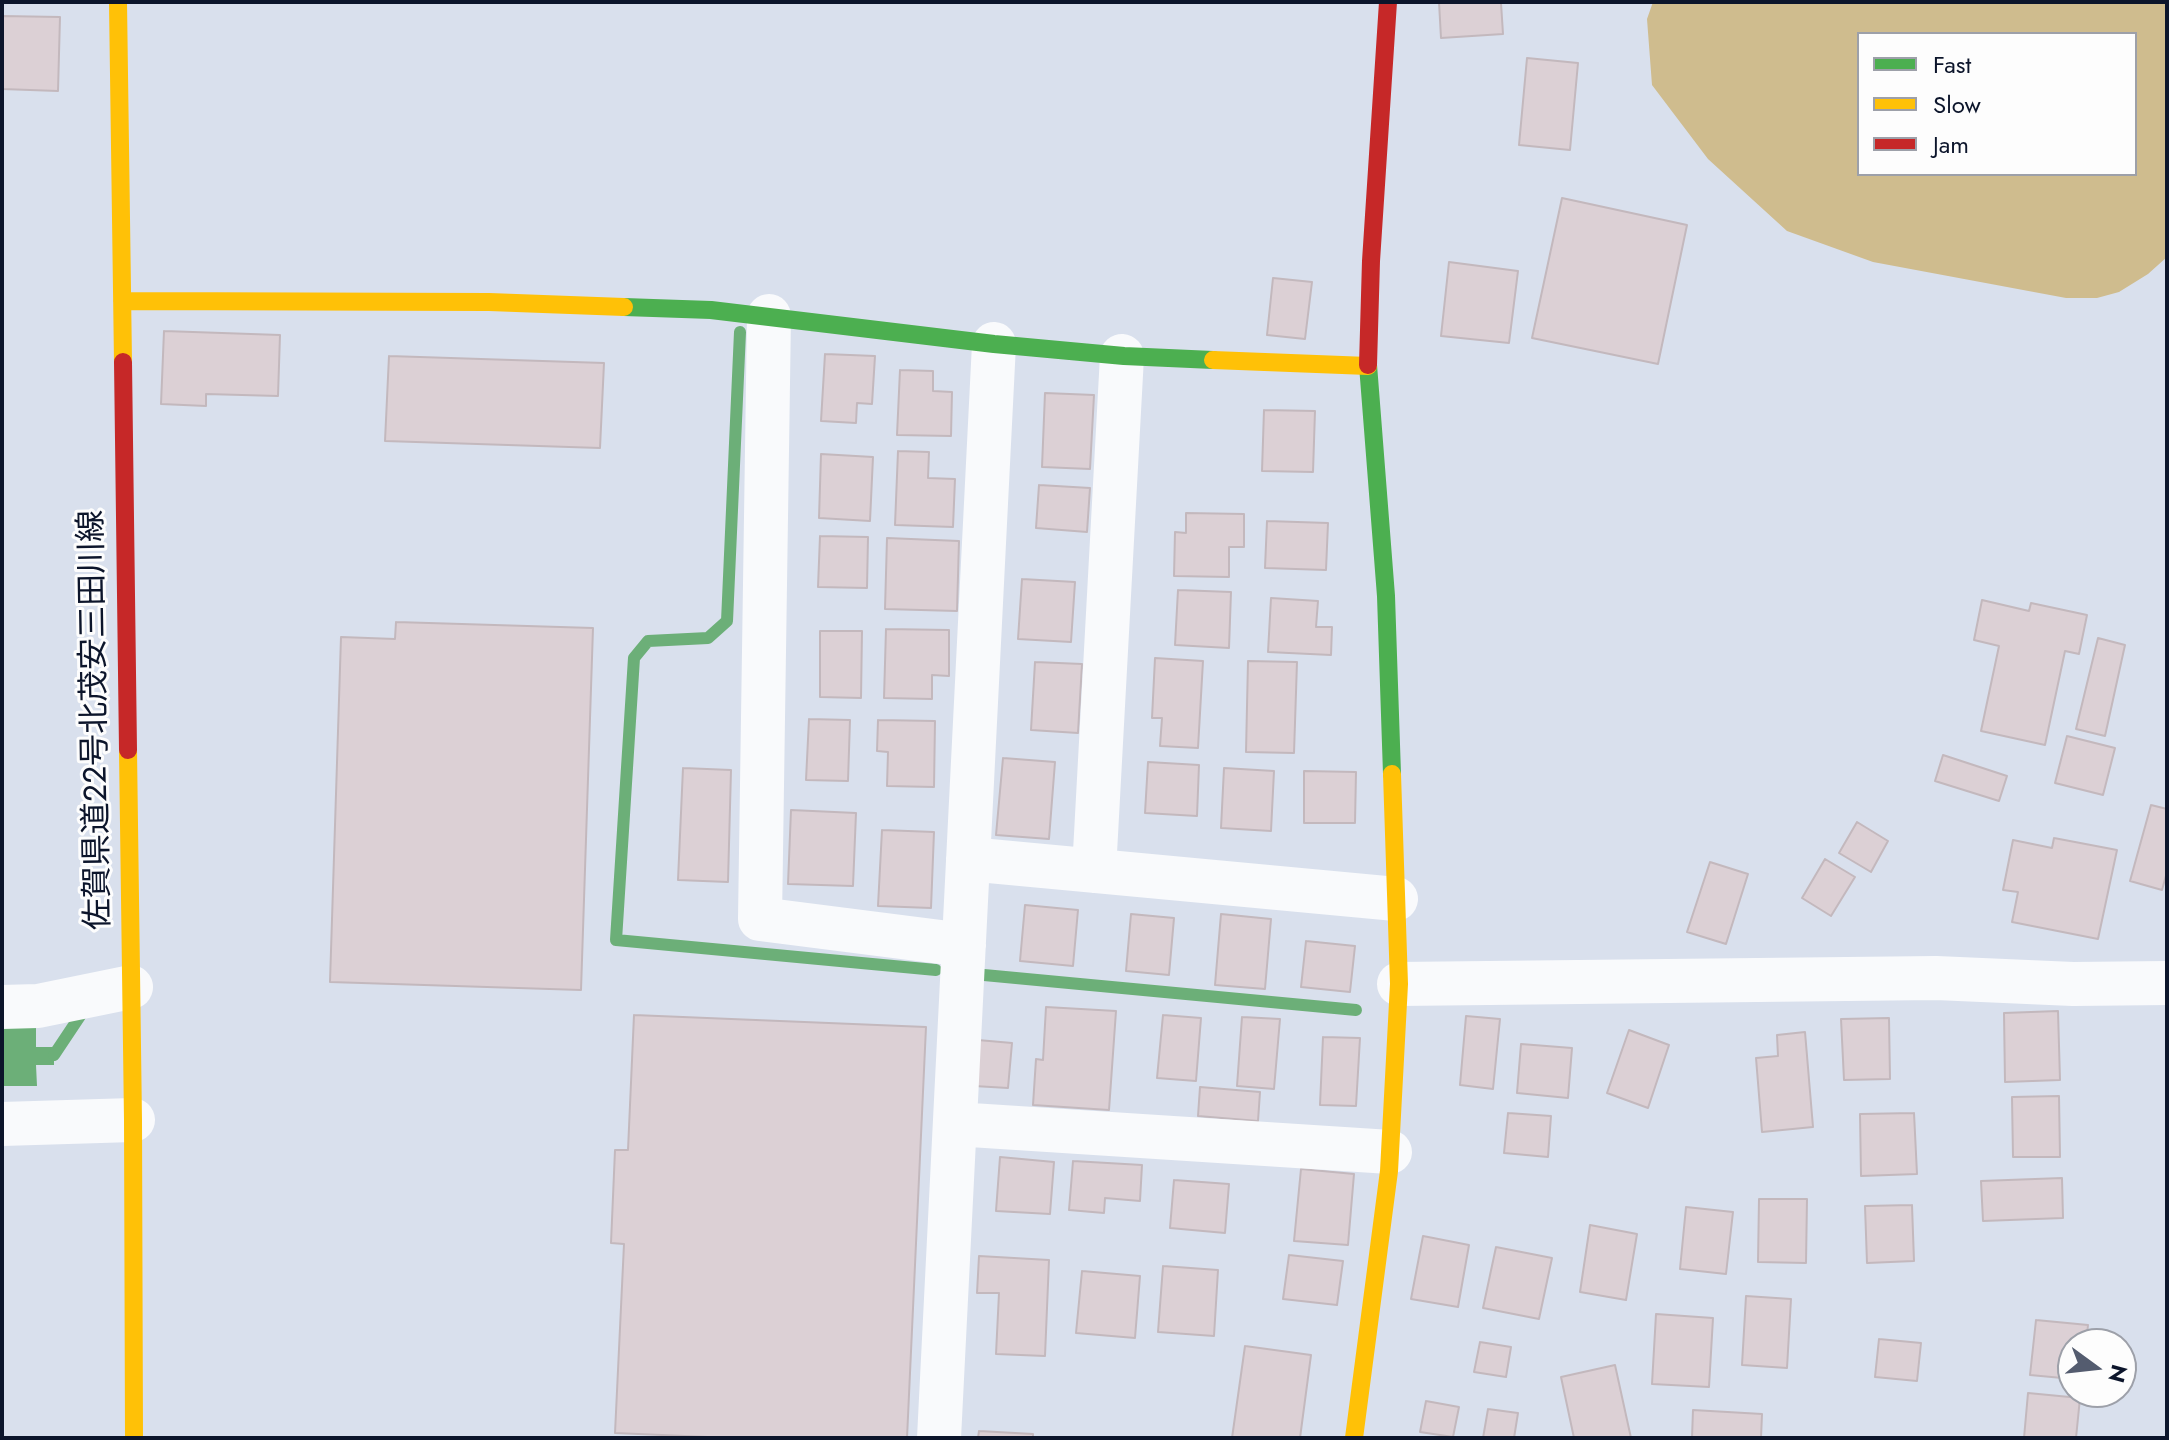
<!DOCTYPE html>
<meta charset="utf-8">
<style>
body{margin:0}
#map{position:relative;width:2169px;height:1440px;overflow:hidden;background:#d9e0ed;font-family:Jost,sans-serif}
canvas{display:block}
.frame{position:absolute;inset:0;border:4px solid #0c152b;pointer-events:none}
.legend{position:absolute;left:1857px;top:32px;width:280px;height:144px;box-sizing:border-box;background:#fdfdfd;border:2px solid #9da0a9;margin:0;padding:10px 14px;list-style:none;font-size:24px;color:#0c152b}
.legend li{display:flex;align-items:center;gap:16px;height:40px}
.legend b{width:40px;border:2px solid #9da0a9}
.north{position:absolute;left:2057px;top:1328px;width:80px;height:80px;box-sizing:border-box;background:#fdfdfd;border:2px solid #9da0a9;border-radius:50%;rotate:105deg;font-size:22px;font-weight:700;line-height:32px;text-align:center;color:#0c152b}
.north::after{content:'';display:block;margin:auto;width:28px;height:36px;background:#545c6f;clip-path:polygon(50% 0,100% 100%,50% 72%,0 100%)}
</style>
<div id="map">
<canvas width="2169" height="1440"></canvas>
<div class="frame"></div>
<ul class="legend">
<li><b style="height:10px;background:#4caf50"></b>Fast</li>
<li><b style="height:10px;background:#ffc107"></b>Slow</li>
<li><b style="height:10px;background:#c62828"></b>Jam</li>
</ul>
<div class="north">N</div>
</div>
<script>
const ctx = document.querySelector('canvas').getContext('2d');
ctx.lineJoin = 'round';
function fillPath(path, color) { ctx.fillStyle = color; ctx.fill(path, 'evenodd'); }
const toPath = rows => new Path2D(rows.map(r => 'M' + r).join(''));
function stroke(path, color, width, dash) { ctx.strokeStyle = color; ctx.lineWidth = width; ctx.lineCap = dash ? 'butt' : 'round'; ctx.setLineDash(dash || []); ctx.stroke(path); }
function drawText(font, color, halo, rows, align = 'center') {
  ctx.font = font + ' Jost,"Noto Sans JP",sans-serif'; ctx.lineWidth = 6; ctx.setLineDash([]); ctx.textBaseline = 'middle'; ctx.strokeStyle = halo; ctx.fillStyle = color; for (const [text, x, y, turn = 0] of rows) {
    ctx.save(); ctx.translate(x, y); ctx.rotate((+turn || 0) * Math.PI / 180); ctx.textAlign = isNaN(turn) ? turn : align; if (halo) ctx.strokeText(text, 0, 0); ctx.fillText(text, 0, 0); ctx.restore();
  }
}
fillPath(toPath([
 [1653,2,2167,2,2167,257,2148,274,2119,292,2097,298,2066,298,1873,262,1787,231,1708,159,1652,85,1647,19],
 [1859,34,2135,34,2135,174,1859,174]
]), '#cfbc8e');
fillPath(toPath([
 [36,1027,36,1047,54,1047,54,1065,36,1065,37,1086,2,1086,2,1028]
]), '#6caf78');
stroke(toPath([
 [740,332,727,621,708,638,648,641,634,658,616,940,936,970],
 [984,975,1356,1010],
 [54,1055,80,1016]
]), '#6caf78', 12);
const building = toPath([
 [1439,2,1530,2,1501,3,1503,34,1441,38,1439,2],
 [2,16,60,17,58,91,2,89,2,16],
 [1527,58,1578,63,1570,150,1519,145,1527,58],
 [1562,198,1687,225,1658,364,1532,338,1562,198],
 [1449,262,1518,271,1509,343,1441,336,1449,262],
 [1273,278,1312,282,1305,339,1267,335,1273,278],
 [164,331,280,335,278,396,206,394,206,406,161,404,164,331],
 [825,354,875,356,872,404,857,403,856,423,821,421,825,354],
 [389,356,604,363,600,448,385,441,389,356],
 [900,370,933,371,933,391,952,392,951,436,897,435,900,370],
 [1045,393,1094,395,1090,469,1042,467,1045,393],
 [1264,410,1315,411,1313,472,1262,471,1264,410],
 [898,451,929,452,928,478,955,479,953,527,895,525,898,451],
 [821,454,873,457,870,521,819,518,821,454],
 [1039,485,1090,488,1087,532,1036,528,1039,485],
 [1186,513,1244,514,1244,547,1229,547,1229,577,1174,576,1175,532,1186,533,1186,513],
 [1267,521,1328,523,1326,570,1265,568,1267,521],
 [820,536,868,537,867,588,818,587,820,536],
 [887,538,959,541,957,611,885,609,887,538],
 [1022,579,1075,582,1071,642,1018,639,1022,579],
 [1178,590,1231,592,1229,648,1175,645,1178,590],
 [1271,598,1318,601,1316,627,1332,627,1331,655,1268,652,1271,598],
 [1982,600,2029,611,2031,603,2087,615,2079,654,2065,651,2045,745,1981,731,1999,646,1974,640,1982,600],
 [396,622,593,628,581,990,330,982,341,637,395,639,396,622],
 [886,629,949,630,949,676,932,675,932,699,884,698,886,629],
 [820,631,862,631,861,698,820,697,820,631],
 [2098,638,2125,645,2105,736,2076,729,2098,638],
 [1155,658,1203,661,1198,748,1160,746,1162,718,1152,718,1155,658],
 [1248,661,1297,662,1294,753,1246,752,1248,661],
 [1035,662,1082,664,1078,733,1031,730,1035,662],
 [809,719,850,720,848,781,806,780,809,719],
 [878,720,935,721,934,787,887,786,888,752,877,751,878,720],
 [2067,736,2115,748,2103,795,2055,783,2067,736],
 [1943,755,2007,776,1999,801,1935,781,1943,755],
 [1003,758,1055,762,1049,839,996,835,1003,758],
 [1148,762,1199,765,1197,816,1145,813,1148,762],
 [683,768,731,770,728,882,678,880,683,768],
 [1224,768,1274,771,1271,831,1221,828,1224,768],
 [1304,771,1356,772,1355,823,1304,823,1304,771],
 [2151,805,2167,809,2167,872,2162,890,2130,881,2151,805],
 [791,810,856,813,853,886,788,884,791,810],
 [1857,822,1888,841,1871,872,1839,853,1857,822],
 [882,830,934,832,931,908,878,906,882,830],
 [2054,838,2117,850,2098,939,2012,922,2018,892,2003,890,2013,840,2052,848,2054,838],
 [1825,859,1855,877,1831,916,1802,898,1825,859],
 [1710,862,1748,874,1726,944,1687,932,1710,862],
 [1025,905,1078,910,1073,966,1020,961,1025,905],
 [1131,914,1174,918,1169,975,1126,971,1131,914],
 [1221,914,1271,919,1265,989,1215,985,1221,914],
 [1306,941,1355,946,1350,992,1301,987,1306,941],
 [1046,1007,1116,1011,1109,1110,1033,1105,1036,1059,1043,1060,1046,1007],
 [2058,1011,2060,1080,2005,1082,2004,1013,2058,1011],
 [634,1015,926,1027,907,1438,731,1438,615,1433,624,1244,611,1243,615,1150,628,1150,634,1015],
 [1163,1015,1201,1018,1196,1081,1157,1078,1163,1015],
 [1466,1016,1500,1019,1493,1089,1460,1085,1466,1016],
 [1242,1017,1280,1019,1274,1089,1237,1086,1242,1017],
 [1889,1018,1890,1079,1844,1080,1841,1019,1889,1018],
 [1629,1030,1669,1045,1648,1108,1607,1093,1629,1030],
 [1805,1032,1813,1127,1762,1132,1756,1058,1778,1056,1777,1035,1805,1032],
 [1323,1037,1360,1038,1356,1106,1320,1105,1323,1037],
 [978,1040,1012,1043,1008,1088,974,1086,978,1040],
 [1521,1044,1572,1048,1568,1098,1517,1093,1521,1044],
 [1200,1087,1260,1092,1258,1121,1198,1116,1200,1087],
 [2059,1096,2060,1157,2013,1157,2012,1097,2059,1096],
 [1508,1113,1551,1116,1548,1157,1504,1153,1508,1113],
 [1914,1113,1917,1174,1861,1176,1860,1114,1914,1113],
 [1000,1157,1054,1162,1050,1214,996,1211,1000,1157],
 [1073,1161,1142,1165,1140,1201,1105,1198,1104,1213,1069,1210,1073,1161],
 [1301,1169,1354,1174,1348,1245,1294,1241,1301,1169],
 [2062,1178,2063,1218,1983,1221,1981,1181,2062,1178],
 [1174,1180,1229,1184,1225,1233,1170,1228,1174,1180],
 [1759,1199,1807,1199,1806,1263,1758,1262,1759,1199],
 [1912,1205,1914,1261,1867,1263,1865,1206,1912,1205],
 [1686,1207,1733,1212,1726,1274,1680,1269,1686,1207],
 [1590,1225,1637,1234,1626,1300,1580,1292,1590,1225],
 [1423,1236,1469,1245,1458,1307,1411,1299,1423,1236],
 [1496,1247,1552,1258,1539,1319,1483,1308,1496,1247],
 [1289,1255,1343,1261,1337,1305,1283,1299,1289,1255],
 [979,1256,1049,1260,1045,1356,996,1354,999,1293,977,1293,979,1256],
 [1163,1266,1218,1270,1214,1336,1158,1332,1163,1266],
 [1082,1271,1140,1276,1135,1338,1076,1333,1082,1271],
 [1746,1296,1791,1299,1787,1368,1742,1365,1746,1296],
 [1656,1314,1713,1318,1709,1387,1652,1384,1656,1314],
 [2036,1320,2088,1325,2086,1344,2073,1344,2073,1379,2030,1375,2036,1320],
 [1879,1339,1921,1343,1917,1381,1875,1377,1879,1339],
 [1480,1342,1511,1347,1506,1377,1474,1372,1480,1342],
 [1245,1346,1311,1355,1300,1438,1232,1438,1245,1346],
 [1615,1365,1631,1438,1574,1438,1561,1377,1615,1365],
 [2028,1393,2080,1398,2076,1438,2024,1438,2028,1393],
 [1426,1401,1459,1407,1453,1437,1420,1432,1426,1401],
 [1488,1409,1518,1413,1514,1438,1483,1438,1488,1409],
 [1693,1410,1762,1414,1761,1438,1692,1438,1693,1410],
 [979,1431,1033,1434,1033,1438,978,1438,979,1431]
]);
fillPath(building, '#dcd0d5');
stroke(building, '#c3b8bd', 2);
stroke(toPath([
 [769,316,760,919,964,945],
 [968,859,1396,899],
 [1094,871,1122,356],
 [1399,984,1936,978,2073,984,2167,983],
 [2,1007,38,1006,131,987],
 [2,1124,133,1120],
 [955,1124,1390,1152],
 [939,1438,994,344]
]), '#f9fafc', 44);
stroke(toPath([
 [624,307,711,310,994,344,1124,356,1213,360],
 [1368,365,1386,596,1392,774]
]), '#4caf50', 18);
stroke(toPath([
 [118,2,123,362],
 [122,301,489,302,624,307],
 [1213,360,1368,366],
 [128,750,133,1120,134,1438],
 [1354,1438,1389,1171,1399,984,1392,774]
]), '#ffc107', 18);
stroke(toPath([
 [123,362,128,750],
 [1368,365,1371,261,1388,2]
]), '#c62828', 18);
drawText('32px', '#0c152b', '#fdfdfd', [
 ["佐賀県道22号北茂安三田川線",97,720,-91]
]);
</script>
